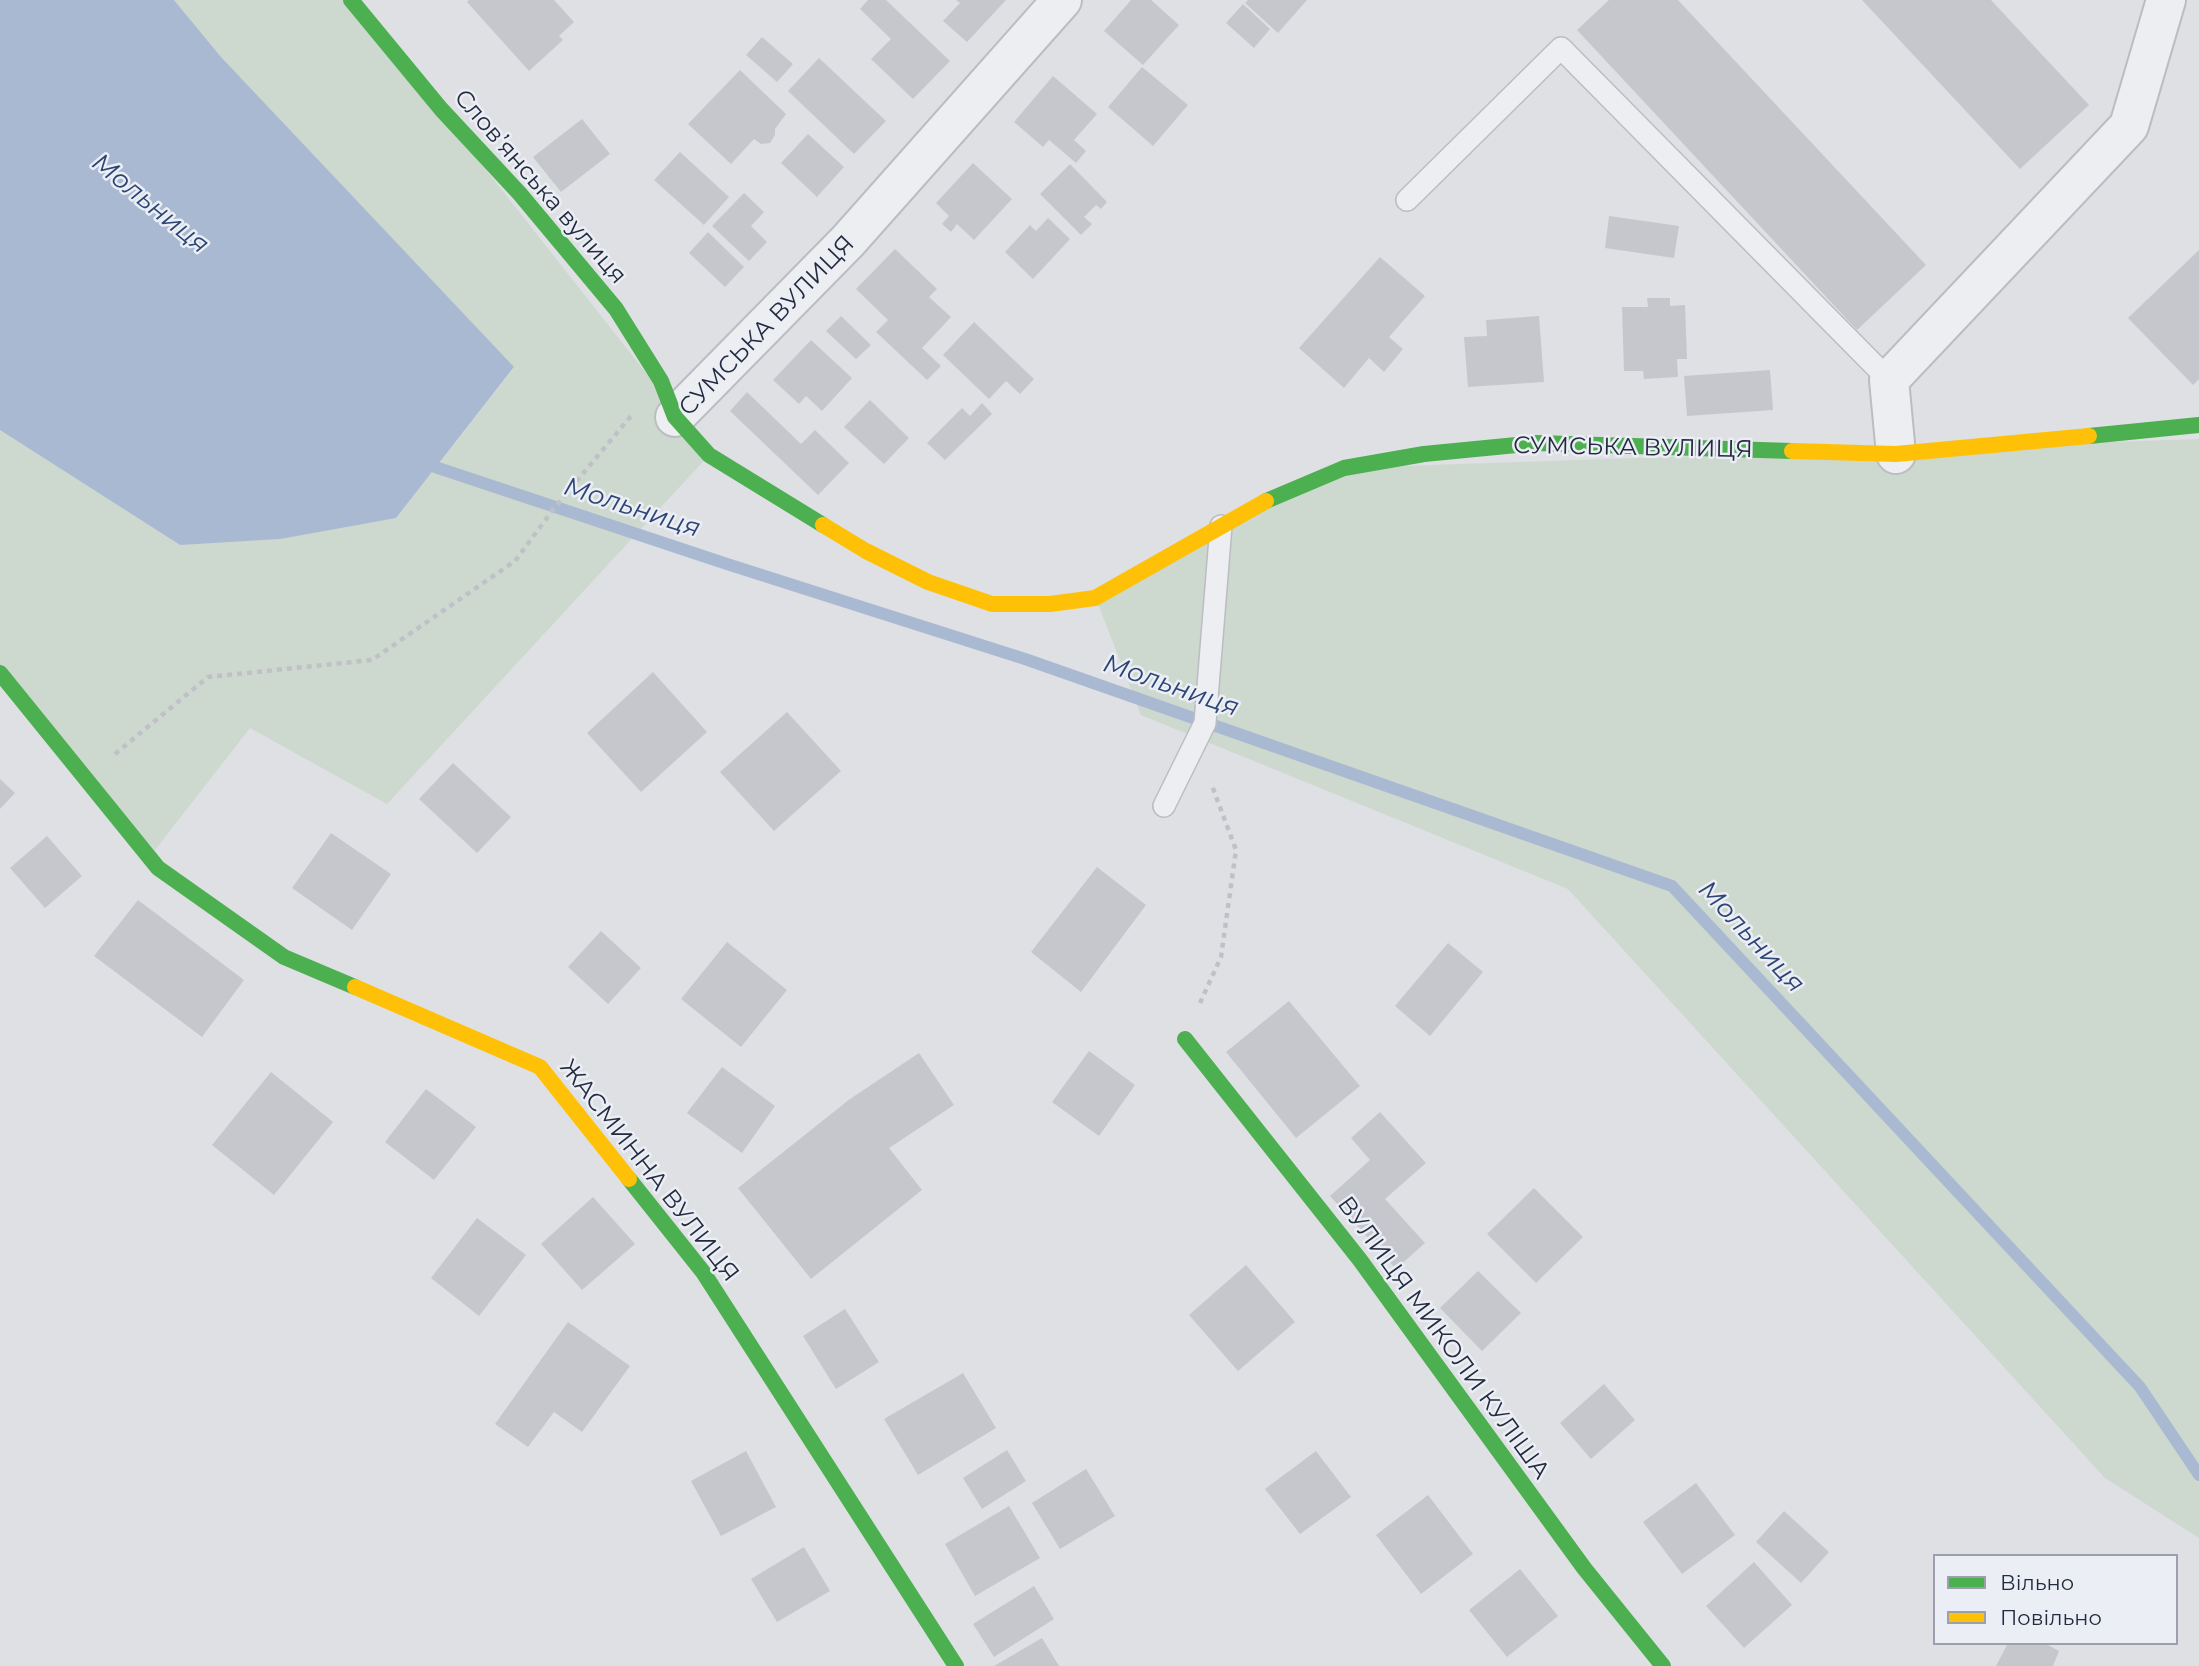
<!DOCTYPE html>
<meta charset="utf-8">
<style>
body{margin:0}
#map{position:relative;width:2199px;height:1666px;overflow:hidden;background:#dee0e4;font-family:Montserrat,sans-serif}
canvas{display:block}
.legend{position:absolute;left:1933px;top:1554px;width:245px;height:91px;box-sizing:border-box;background:#ebeef5;border:2px solid #9ba0ac;margin:0;padding:9px 12px;list-style:none;font-size:21px;color:#242b3e}
.legend li{display:flex;align-items:center;gap:14px;height:35px}
.legend b{width:35px;border:2px solid #9ba0ac}
</style>
<div id="map">
<canvas width="2199" height="1666"></canvas>
<ul class="legend">
<li><b style="height:9px;background:#4caf50"></b>Вільно</li>
<li><b style="height:9px;background:#ffc107"></b>Повільно</li>
</ul>
</div>
<script>
const ctx = document.querySelector('canvas').getContext('2d');
ctx.lineJoin = 'round';
function fillPath(path, color) { ctx.fillStyle = color; ctx.fill(path, 'evenodd'); }
const toPath = rows => new Path2D(rows.map(r => 'M' + r).join(''));
function stroke(path, color, width, dash) { ctx.strokeStyle = color; ctx.lineWidth = width; ctx.lineCap = dash ? 'butt' : 'round'; ctx.setLineDash(dash || []); ctx.stroke(path); }
function drawText(font, color, halo, rows, align = 'center') {
  ctx.font = font + ' Montserrat,sans-serif'; ctx.lineWidth = 5; ctx.setLineDash([]); ctx.textBaseline = 'middle'; ctx.strokeStyle = halo; ctx.fillStyle = color; for (const [text, x, y, turn = 0] of rows) {
    ctx.save(); ctx.translate(x, y); ctx.rotate((+turn || 0) * Math.PI / 180); ctx.textAlign = isNaN(turn) ? turn : align; if (halo) ctx.strokeText(text, 0, 0); ctx.fillText(text, 0, 0); ctx.restore();
  }
}
fillPath(toPath([
 [174,0,352,0,710,454,387,804,250,728,155,850,0,681,0,430,180,545,396,518,514,368,221,57],
 [2199,439,2199,1538,2105,1478,1568,889,1141,715,1095,596,1343,468]
]), '#cdd8ce');
fillPath(toPath([
 [0,0,174,0,221,57,514,367,396,518,280,539,180,545,0,430]
]), '#aab9d2');
stroke(toPath([
 [422,457,435,467,727,564,1025,659,1672,886,2140,1387,2199,1475]
]), '#aab9d2', 12);
fillPath(toPath([
 [469,0,554,0,574,22,559,36,563,40,529,71,467,2],
 [868,0,886,0,950,61,913,99,871,59,891,39,860,9],
 [956,0,1006,0,967,42,943,21,960,3],
 [1131,0,1151,0,1179,25,1143,65,1104,31],
 [1248,0,1307,0,1278,33,1245,3],
 [1609,0,1678,0,1926,265,1857,330,1577,30],
 [1862,0,1991,0,2089,105,2020,169],
 [1243,4,1270,29,1254,48,1226,23],
 [762,37,793,64,777,82,746,55],
 [819,58,886,121,854,154,788,91],
 [1142,67,1188,105,1153,146,1108,107],
 [740,70,786,114,775,129,775,135,770,143,761,144,754,139,731,164,688,124],
 [1053,76,1097,114,1074,140,1086,151,1076,163,1049,140,1043,147,1014,122],
 [582,119,610,154,561,192,533,157],
 [808,134,844,167,817,197,781,163],
 [680,152,729,197,704,225,654,180],
 [973,163,1012,199,974,240,957,224,951,232,942,224,949,216,936,203],
 [1070,164,1107,202,1101,209,1096,205,1084,217,1092,224,1081,235,1040,194],
 [744,193,764,212,751,226,767,242,749,261,712,226],
 [1609,216,1679,226,1674,258,1605,248],
 [1048,218,1070,239,1033,279,1005,252,1030,225,1036,231],
 [708,232,744,267,725,287,689,253],
 [895,249,937,289,929,297,951,317,922,348,941,366,927,380,876,332,888,320,856,289],
 [2199,250,2199,379,2193,385,2128,318],
 [1380,257,1425,296,1389,337,1403,349,1384,372,1369,358,1344,388,1299,348],
 [1647,298,1670,298,1670,306,1685,305,1687,359,1677,359,1678,377,1644,379,1643,371,1624,371,1622,307,1648,307],
 [841,316,871,345,856,359,826,331],
 [1539,316,1544,382,1468,387,1464,337,1487,336,1486,320],
 [974,322,1034,379,1020,394,1006,381,989,399,943,355],
 [811,340,852,378,822,411,806,396,799,404,773,380],
 [1770,370,1773,410,1687,416,1684,376],
 [747,392,801,444,815,430,849,463,818,495,730,411],
 [870,400,909,438,884,464,844,427],
 [982,403,992,414,945,460,927,443,962,408,970,416],
 [653,672,707,732,641,792,587,733],
 [787,712,841,771,774,831,720,772],
 [453,763,511,817,477,853,419,799],
 [0,779,15,793,0,809],
 [331,833,391,874,352,930,292,888],
 [47,836,82,876,45,908,10,868],
 [1097,867,1146,905,1081,992,1031,952],
 [138,900,244,980,202,1037,94,956],
 [601,931,641,968,608,1004,568,967],
 [727,942,787,990,741,1047,681,999],
 [1448,943,1483,972,1430,1036,1395,1006],
 [1289,1001,1360,1086,1296,1138,1226,1052],
 [1089,1051,1135,1085,1099,1136,1052,1102],
 [919,1053,954,1105,889,1148,922,1190,811,1279,738,1188,850,1099],
 [722,1067,775,1106,742,1153,687,1113],
 [271,1072,333,1122,274,1195,212,1145],
 [426,1089,476,1127,434,1180,385,1142],
 [1380,1112,1426,1163,1385,1199,1425,1243,1396,1269,1330,1196,1370,1160,1351,1138],
 [1534,1188,1583,1237,1536,1283,1487,1234],
 [593,1197,635,1244,582,1290,541,1244],
 [477,1218,526,1255,479,1316,431,1278],
 [1246,1265,1295,1322,1238,1371,1189,1315],
 [1478,1271,1521,1313,1482,1351,1440,1308],
 [845,1309,879,1362,836,1389,803,1336],
 [568,1322,630,1366,582,1432,554,1412,528,1447,495,1424],
 [963,1373,996,1428,918,1475,884,1419],
 [1604,1384,1635,1420,1591,1459,1560,1423],
 [1007,1450,1026,1481,982,1509,963,1478],
 [746,1451,776,1507,721,1536,691,1481],
 [1316,1451,1351,1497,1300,1534,1265,1489],
 [1086,1469,1115,1516,1060,1549,1032,1503],
 [1696,1483,1735,1535,1682,1574,1643,1522],
 [1428,1495,1473,1554,1421,1594,1376,1535],
 [1009,1506,1040,1558,975,1596,945,1544],
 [1784,1511,1829,1552,1801,1583,1756,1542],
 [804,1547,830,1591,777,1622,751,1579],
 [1754,1562,1792,1605,1744,1648,1706,1606],
 [1520,1569,1558,1616,1507,1657,1469,1610],
 [1034,1586,1054,1619,994,1657,973,1624],
 [1042,1638,1059,1666,994,1666],
 [2008,1643,2044,1643,2059,1651,2053,1666,1996,1666]
]), '#c5c7cc');
const lane = toPath([
 [1407,200,1561,48,1889,380],
 [1164,806,1205,723,1221,526]
]);
const street = toPath([
 [675,417,848,241,1062,0],
 [1896,454,1889,380,2129,126,2166,0]
]);
stroke(lane, '#bbbdc2', 24);
stroke(street, '#bbbdc2', 42);
stroke(toPath([
 [115,754,208,677,372,660,515,561,555,507,631,416],
 [1200,1003,1221,957,1236,850,1211,783]
]), '#c0c1c7', 4.5, [5, 5]);
stroke(lane, '#edeef1', 21);
stroke(street, '#edeef1', 38);
stroke(toPath([
 [351,0,441,109,520,194,616,309,661,381,675,417,709,455,823,525],
 [2089,436,2199,425],
 [1266,501,1344,468,1424,454,1537,443,1792,451],
 [0,673,158,868,284,957,355,987],
 [1185,1039,1360,1260,1584,1568,1663,1666],
 [629,1179,703,1272,956,1666]
]), '#4caf50', 16);
stroke(toPath([
 [1792,451,1896,454,2089,436],
 [823,525,866,551,928,582,992,604,1050,604,1095,598,1266,501],
 [355,987,540,1067,629,1179]
]), '#ffc107', 16);
drawText('24px', '#242b3e', '#ebeef5', [
 ["Словʼянська вулиця",540,187,49],
 ["СУМСЬКА ВУЛИЦЯ",767,326,-46],
 ["СУМСЬКА ВУЛИЦЯ",1633,448,1],
 ["ЖАСМИННА ВУЛИЦЯ",649,1171,52],
 ["ВУЛИЦЯ МИКОЛИ КУЛІША",1443,1338,54]
]);
drawText('italic 26px', '#2c4574', '#ebeef5', [
 ["Мольниця",150,204,39],
 ["Мольниця",632,508,18],
 ["Мольниця",1171,686,19],
 ["Мольниця",1751,937,47]
]);
</script>
